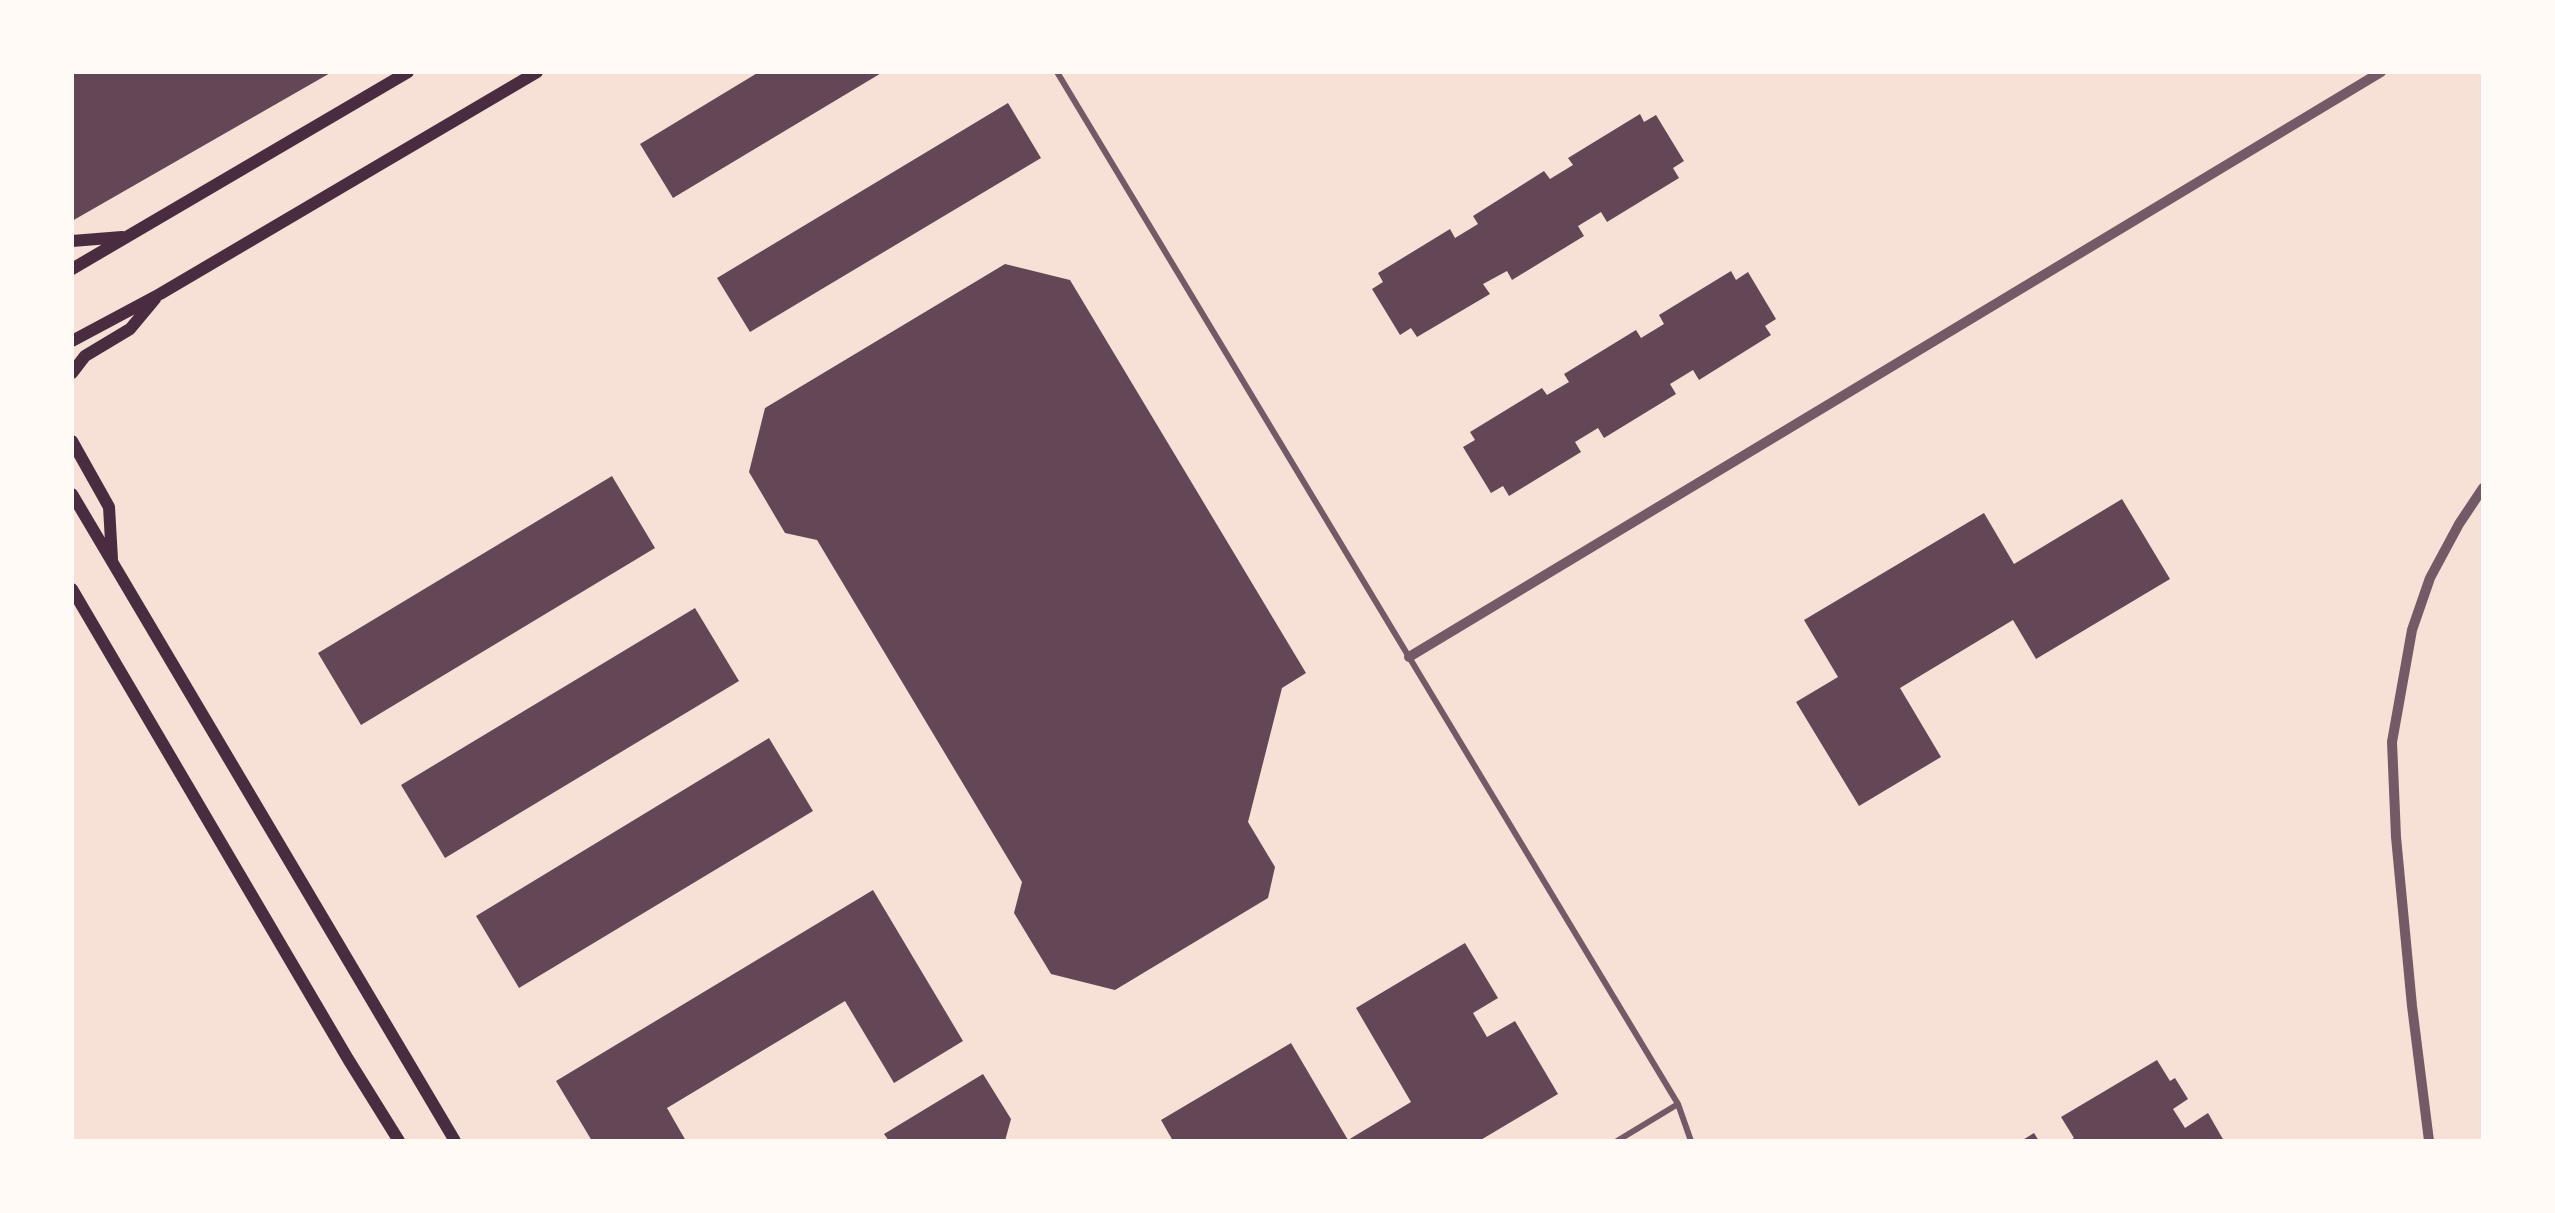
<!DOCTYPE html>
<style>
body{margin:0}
#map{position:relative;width:2555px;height:1213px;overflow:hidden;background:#f7e1d7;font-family:"Space Grotesk",sans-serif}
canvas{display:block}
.frame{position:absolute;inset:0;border:74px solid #fffaf5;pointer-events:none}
</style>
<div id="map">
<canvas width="2555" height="1213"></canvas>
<div class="frame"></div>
</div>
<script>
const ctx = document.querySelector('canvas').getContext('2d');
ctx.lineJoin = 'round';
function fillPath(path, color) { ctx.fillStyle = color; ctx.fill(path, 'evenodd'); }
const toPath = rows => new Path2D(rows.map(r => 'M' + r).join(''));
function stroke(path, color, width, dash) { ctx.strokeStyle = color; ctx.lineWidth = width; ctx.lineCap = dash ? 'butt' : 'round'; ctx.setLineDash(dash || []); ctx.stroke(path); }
fillPath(toPath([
 [72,72,332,72,72,221],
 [759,72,883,72,673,198,640,144],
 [1008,103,1041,158,750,332,717,278],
 [1640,114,1644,122,1656,115,1684,161,1673,168,1679,178,1607,222,1601,212,1578,226,1584,236,1512,280,1507,271,1483,284,1490,294,1417,337,1411,328,1400,335,1372,289,1383,282,1378,273,1450,229,1455,238,1478,224,1473,216,1544,171,1550,179,1573,165,1568,158],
 [1005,264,1070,280,1306,673,1282,688,1248,822,1275,867,1268,898,1115,990,1051,974,1014,913,1022,882,817,540,785,533,749,472,765,408],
 [1731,271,1736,280,1748,272,1776,319,1765,326,1771,335,1699,380,1693,370,1670,384,1676,394,1604,438,1598,428,1575,442,1581,452,1509,496,1503,486,1491,493,1463,447,1475,440,1470,432,1542,388,1547,395,1569,382,1564,374,1636,330,1641,338,1664,324,1659,315],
 [612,476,655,548,361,725,318,653],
 [2122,499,2170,579,2036,659,2013,620,1900,688,1941,757,1859,806,1796,702,1838,677,1804,620,1984,513,2014,564],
 [695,608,739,681,445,858,401,785],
 [769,738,813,811,519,988,476,916],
 [873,890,963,1041,894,1083,845,1001,667,1108,686,1141,592,1141,556,1081],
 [1465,943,1498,998,1473,1013,1487,1037,1515,1021,1558,1094,1479,1141,1173,1141,1161,1120,1291,1043,1348,1140,1411,1102,1356,1008],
 [2157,1060,2170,1081,2175,1078,2188,1099,2173,1109,2185,1128,2208,1113,2224,1141,2069,1141,2074,1138,2061,1117],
 [983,1074,1011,1119,1005,1141,889,1141,884,1134],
 [2034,1133,2039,1141,2021,1141]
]), '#644757');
stroke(toPath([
 [1057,72,1678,1104,1691,1141],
 [1617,1141,1678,1104]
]), '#755966', 6);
stroke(toPath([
 [1409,657,2381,72],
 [2429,1141,2412,1006,2396,837,2392,742,2412,630,2430,578,2459,524,2483,488]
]), '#755966', 10);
stroke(toPath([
 [72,241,122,237],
 [72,269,408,72],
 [72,341,160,294,537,72],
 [72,373,85,356,130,329,155,299],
 [72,441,109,507,112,559],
 [72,494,455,1141],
 [72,589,348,1059,399,1141]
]), '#4a2c40', 12);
</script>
